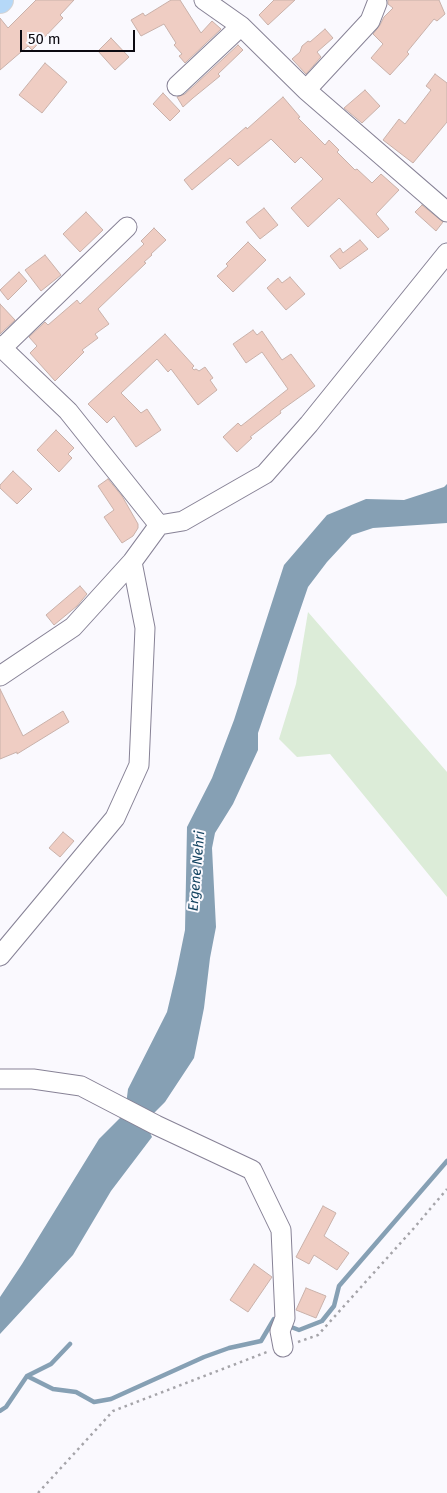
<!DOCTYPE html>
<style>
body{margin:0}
#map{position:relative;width:447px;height:1493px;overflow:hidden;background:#faf9fe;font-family:"Fira Sans",sans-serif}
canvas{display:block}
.scale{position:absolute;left:20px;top:30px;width:115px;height:22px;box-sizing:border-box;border:2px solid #0c0a11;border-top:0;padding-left:6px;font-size:15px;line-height:18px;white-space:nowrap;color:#0c0a11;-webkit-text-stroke:4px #faf9fe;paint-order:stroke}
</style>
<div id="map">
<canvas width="447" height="1493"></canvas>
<div class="scale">50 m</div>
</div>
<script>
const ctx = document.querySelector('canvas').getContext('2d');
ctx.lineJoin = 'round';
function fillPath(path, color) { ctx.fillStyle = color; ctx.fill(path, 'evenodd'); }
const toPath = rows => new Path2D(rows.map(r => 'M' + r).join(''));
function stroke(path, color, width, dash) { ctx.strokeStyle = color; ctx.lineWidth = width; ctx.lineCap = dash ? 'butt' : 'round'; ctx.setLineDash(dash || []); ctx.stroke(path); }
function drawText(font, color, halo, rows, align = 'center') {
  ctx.font = font + ' "Fira Sans",sans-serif'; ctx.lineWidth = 4; ctx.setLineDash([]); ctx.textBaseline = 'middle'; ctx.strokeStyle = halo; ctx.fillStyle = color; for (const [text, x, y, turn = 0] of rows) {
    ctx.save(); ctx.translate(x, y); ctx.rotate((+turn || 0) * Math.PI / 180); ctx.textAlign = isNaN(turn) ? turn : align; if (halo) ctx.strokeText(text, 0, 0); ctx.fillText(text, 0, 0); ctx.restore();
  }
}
fillPath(toPath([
 [308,612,447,772,447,897,330,754,297,757,279,739,296,684]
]), '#dcecd8');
fillPath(toPath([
 [447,484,447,523,373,528,352,535,327,562,308,587,258,733,258,750,233,804,215,833,212,848,216,927,210,958,204,1008,194,1058,165,1102,151,1116,126,1105,128,1089,167,1012,176,974,185,930,187,827,212,778,234,720,284,565,327,515,366,499,404,500,444,487],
 [121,1117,146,1124,152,1137,111,1191,73,1255,0,1334,0,1297,22,1264,99,1139]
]), '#86a0b4');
stroke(toPath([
 [286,1325,299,1330,322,1321,334,1306,339,1286,447,1161],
 [27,1376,53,1389,76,1392,94,1402,111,1399,204,1357,229,1348,261,1341,274,1319,279,1321],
 [0,1411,6,1407,27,1376,51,1364,70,1344]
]), '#86a0b4', 4.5);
const building = toPath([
 [36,0,74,0,60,15,63,18,32,50,28,46,0,70,0,18,8,28,36,0],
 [171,0,180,0,201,33,212,21,221,29,185,63,179,56,182,54,174,45,176,43,164,24,141,36,131,20,143,13,145,16,171,0],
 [274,0,295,0,268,25,259,15,274,0],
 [388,0,439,0,445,14,437,21,434,19,407,52,409,54,390,75,371,58,383,44,373,34,380,25,384,17,393,8,388,4,388,0],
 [325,29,333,38,317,52,321,57,306,74,292,59,300,52,302,46,308,41,310,42,325,29],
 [111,38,129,57,115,70,98,51,111,38],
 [238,45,243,50,218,74,220,76,193,98,183,107,177,97,185,94,238,45],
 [45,63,67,82,42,113,19,95,45,63],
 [435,74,447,83,447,122,413,163,383,140,399,119,405,124,431,90,426,86,435,74],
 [365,90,380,106,362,123,344,108,365,90],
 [163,93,180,111,170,121,153,104,163,93],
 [283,97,300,117,298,118,325,145,329,140,339,150,337,152,355,170,357,169,372,183,381,174,399,190,376,214,389,229,378,238,339,198,308,227,291,208,323,179,301,157,295,163,271,139,238,166,230,158,192,190,184,180,246,127,247,129,283,97],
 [422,205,443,222,436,231,415,212,422,205],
 [264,208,278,225,260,239,246,222,264,208],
 [86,212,103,230,80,252,63,234,86,212],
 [154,228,166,240,151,254,152,255,144,262,146,263,98,309,109,324,95,334,98,338,82,350,84,352,55,381,30,353,37,346,29,337,45,322,48,325,77,300,80,304,144,244,141,241,154,228],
 [360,240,368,249,340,269,330,256,340,248,343,253,360,240],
 [248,242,266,260,233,292,217,276,228,266,226,264,248,242],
 [45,255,61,275,41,291,25,270,45,255],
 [19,272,27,281,8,300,0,290,19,272],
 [290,277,305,294,286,310,267,288,278,278,282,283,290,277],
 [0,304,15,320,0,334,0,304],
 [253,330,257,335,262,331,282,360,291,354,315,386,280,411,281,413,250,437,252,438,237,452,223,437,238,423,241,426,288,389,262,352,246,363,233,344,253,330],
 [165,334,194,366,192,368,194,370,196,369,199,371,205,367,213,378,210,380,217,390,198,405,171,369,168,372,157,359,121,393,141,413,147,409,161,430,136,447,114,416,107,423,88,404,165,334],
 [56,430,74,448,68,454,72,458,59,472,37,450,56,430],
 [13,471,32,489,17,504,0,488,0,485,13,471],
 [108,479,122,496,138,524,138,528,133,536,122,543,104,517,114,510,98,486,108,479],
 [80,586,87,594,77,606,54,625,46,615,80,586],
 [0,689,23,736,63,711,69,722,17,754,17,752,0,759,0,689],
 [63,832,74,841,60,857,49,848,63,832],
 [323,1206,336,1213,324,1236,349,1253,337,1270,314,1255,309,1264,296,1257,323,1206],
 [254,1264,272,1277,248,1312,230,1300,254,1264],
 [306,1288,326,1296,316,1318,296,1310,306,1288]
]);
fillPath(building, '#efcdc3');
stroke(building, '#c9b1aa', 1);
const minor = toPath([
 [204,0,241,26,306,90,447,212],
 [177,86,241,26],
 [306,90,370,21,377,3],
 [0,346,68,411,159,525],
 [2,348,127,227],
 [0,676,73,627,132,562,159,525,183,521,265,474,309,424,447,253],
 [0,956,115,818,139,765,145,628,132,562],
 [0,1079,33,1079,81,1086,156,1125,252,1170,281,1230,285,1318,280,1331,283,1347]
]);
const major = toPath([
 [0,1,1,0]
]);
stroke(minor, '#878296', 21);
stroke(major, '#d3d3d4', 26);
stroke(toPath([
 [298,1342,318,1335,414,1228,447,1189],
 [38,1493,113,1411,267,1352]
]), '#a5a4a9', 2.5, [2.5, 4]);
stroke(minor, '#fff', 19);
stroke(major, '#b5d8f8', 24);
drawText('italic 14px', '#134360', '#faf9fe', [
 ["Ergene Nehri",197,871,-85]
]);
</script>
